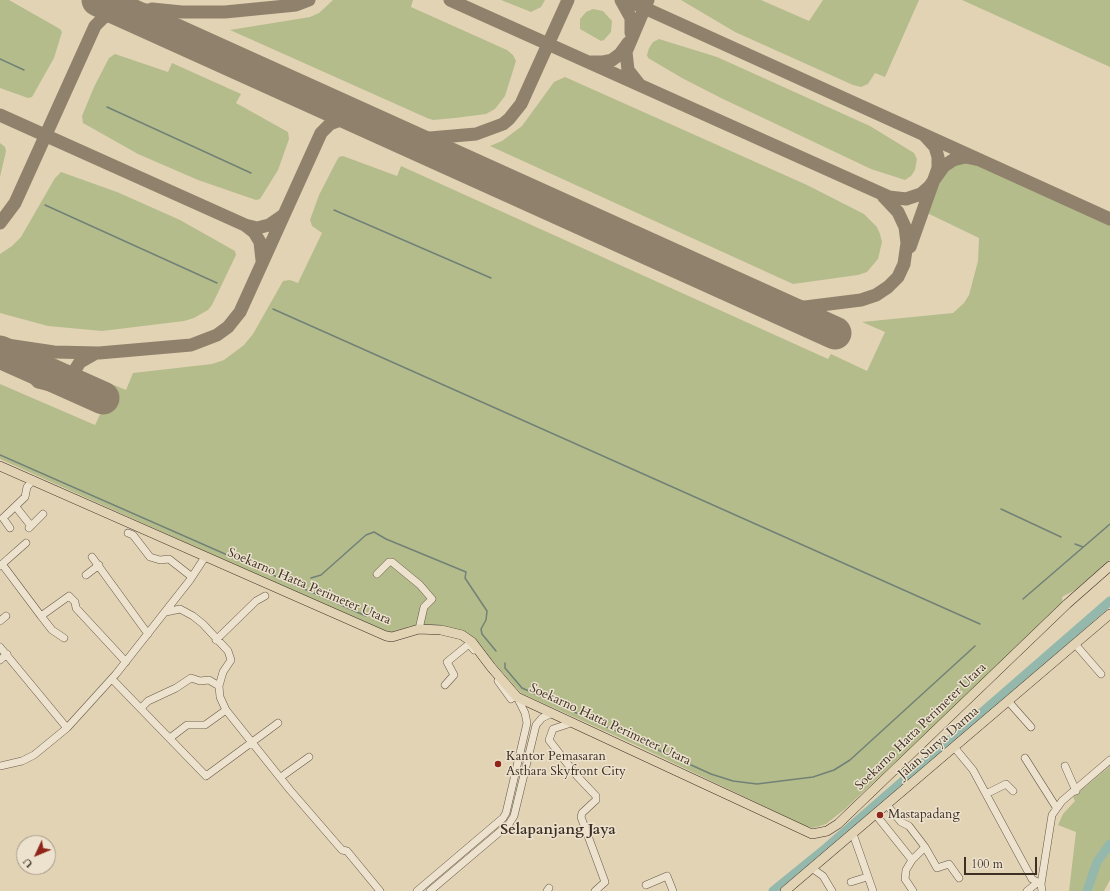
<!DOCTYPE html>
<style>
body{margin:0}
#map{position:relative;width:1110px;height:891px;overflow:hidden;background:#e2d3b4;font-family:Cardo,serif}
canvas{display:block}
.north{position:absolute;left:16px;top:835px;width:40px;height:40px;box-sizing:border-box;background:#ece2ce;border:1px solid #a69a8a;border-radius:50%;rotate:226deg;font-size:11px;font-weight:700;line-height:16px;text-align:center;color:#3d2f24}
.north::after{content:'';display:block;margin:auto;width:14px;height:18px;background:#8f2418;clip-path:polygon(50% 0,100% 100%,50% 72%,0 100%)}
.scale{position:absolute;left:964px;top:857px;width:73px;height:18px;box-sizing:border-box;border:2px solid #3d2f24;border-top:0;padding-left:5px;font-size:12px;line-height:14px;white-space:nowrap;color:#3d2f24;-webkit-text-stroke:3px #ece2ce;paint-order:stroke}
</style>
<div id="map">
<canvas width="1110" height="891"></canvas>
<div class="north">U</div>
<div class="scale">100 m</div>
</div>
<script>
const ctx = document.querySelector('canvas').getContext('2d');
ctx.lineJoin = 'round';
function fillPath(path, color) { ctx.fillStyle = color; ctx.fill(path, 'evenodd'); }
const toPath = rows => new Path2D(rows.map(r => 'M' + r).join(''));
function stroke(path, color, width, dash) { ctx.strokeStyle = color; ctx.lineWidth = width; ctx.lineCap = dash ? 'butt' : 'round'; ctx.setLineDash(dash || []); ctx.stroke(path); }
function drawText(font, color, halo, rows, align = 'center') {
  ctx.font = font + ' Cardo,serif'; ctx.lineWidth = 3; ctx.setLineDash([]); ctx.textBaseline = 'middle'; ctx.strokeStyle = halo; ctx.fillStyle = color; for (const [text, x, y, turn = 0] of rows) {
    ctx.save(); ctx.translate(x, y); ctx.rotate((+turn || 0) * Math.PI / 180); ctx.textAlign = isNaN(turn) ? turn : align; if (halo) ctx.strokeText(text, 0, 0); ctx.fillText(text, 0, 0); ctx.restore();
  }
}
fillPath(toPath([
 [0,0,9,0,60,29,62,32,54,58,32,97,28,98,0,88],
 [333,0,413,0,411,7,507,50,513,55,516,61,505,96,495,109,486,114,455,118,433,120,427,118,230,30,310,17,319,13],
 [501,0,545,0,541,7,531,12],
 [681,0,761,0,809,21,823,0,919,0,885,77,875,73,868,84,861,87,853,85,735,32],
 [962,0,1110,0,1110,67],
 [593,9,603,11,612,21,611,32,604,40,601,41,580,29,580,19,586,12],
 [659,39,717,57,870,126,914,153,917,159,915,170,911,176,905,180,871,169,721,98,682,78,648,58,647,55,649,48,653,42],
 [115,54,168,72,172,63,241,94,236,103,288,132,289,139,278,170,260,199,256,200,198,180,138,154,83,123,82,116,94,87,109,58],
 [565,77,807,185,864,214,877,227,880,234,882,242,878,259,867,272,858,275,793,284,490,146,502,141,522,126,554,82],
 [0,143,5,147,6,151,0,177],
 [343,156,397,176,401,166,828,359,831,354,867,371,885,332,862,322,953,313,964,303,969,295,978,261,979,238,923,211,936,176,944,166,953,160,966,157,980,160,1110,219,1110,560,1075,590,1062,597,1063,604,845,809,826,824,813,828,805,826,638,746,521,693,468,633,437,625,410,626,397,633,383,631,0,459,0,384,95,425,114,385,126,390,133,373,212,364,224,360,244,345,253,334,283,281,290,280,298,283,322,233,312,226,310,220,319,195,336,162,339,157],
 [61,172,117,192,180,220,235,251,236,255,212,305,208,310,194,318,184,321,102,331,48,326,0,313,0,254,12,246,21,237,55,178],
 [1110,766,1110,880,1104,891,1069,891,1076,832,1058,825,1063,814,1075,801,1073,797]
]), '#b4bc8c');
stroke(toPath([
 [0,59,24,70],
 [107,107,251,173],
 [45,205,217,283],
 [334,210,491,278],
 [273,309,980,624],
 [0,455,366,616],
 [1001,509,1061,537],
 [1075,544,1083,547],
 [311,578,321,575,366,535,374,532,386,539,466,572,465,578,487,611,486,620,481,629,482,634,496,651],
 [1023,599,1110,524],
 [505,663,505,668,522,688,556,703],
 [572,711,711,774,733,781,757,784,813,777,834,770,850,760,975,646]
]), '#728176', 1.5);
stroke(toPath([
 [773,891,826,848,1110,601],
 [1087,891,1097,862,1110,844]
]), '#95b8ac', 9);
stroke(toPath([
 [109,0,131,5],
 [450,0,889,197,906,199,921,194,929,187,944,166,953,160,965,157,980,160],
 [621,0,631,18,631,33],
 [627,0,1110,219],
 [152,9,182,12,225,12,296,5,309,0],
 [591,62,602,62,612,60,620,54,628,43],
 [639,84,628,70,626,52,648,0],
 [0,115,245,225],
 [383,128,411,137,430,138,476,134,503,124,509,119,521,104,568,0],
 [0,223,15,203,95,26,103,18,118,10,160,10],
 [910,247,938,168,938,157,935,147,925,136],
 [262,260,260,242,254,232,245,225,257,228,269,225,282,216],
 [752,295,779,306,805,307,861,300,876,295,888,287,898,277,904,264,907,243,905,227,898,212,883,196],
 [0,344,54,352,99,353,191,345,217,335,228,327,240,312,321,133,330,124,343,119,361,121,374,125],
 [0,352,22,364,38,382,54,386,68,381,80,362,94,354]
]), '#90816c', 13);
stroke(toPath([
 [98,0,835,333],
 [0,352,103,398]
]), '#90816c', 33);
const minor = toPath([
 [16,507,31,526],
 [10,528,3,518,25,497,27,487,33,480],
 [29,528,43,514],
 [128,533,133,535,150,557,160,560,169,559,192,577],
 [92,557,148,634],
 [2,564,41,616,52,630,64,638],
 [0,566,26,543],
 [377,574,389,562,392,562,420,585,432,599,424,607,419,629],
 [86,575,99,565],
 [166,612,180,609,193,616,203,624,228,651,231,660,223,672,219,686,220,697,226,710,290,790,342,850,347,851,380,891],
 [41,616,69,596,75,602,76,608,126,662],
 [0,621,6,616],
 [216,640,256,601,265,596],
 [1075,644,1101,674],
 [0,647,67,728],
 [0,660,7,654],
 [112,679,206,776,278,723],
 [498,681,511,699,515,695],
 [445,685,454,675,447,662,469,644,474,650],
 [1008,701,1031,727],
 [141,708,148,701,176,688,191,678,200,681,209,680,219,686],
 [569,721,568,724,553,729,549,740,577,776,596,796,596,800,582,813,581,817,605,882,595,891],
 [170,738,187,725,205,725,226,710],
 [954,747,973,770,1032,879,1041,884],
 [1025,758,1056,807],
 [0,766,22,761,34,755,67,728,116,674,190,580,205,557],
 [1065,766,1076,791],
 [281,777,309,757],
 [986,794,1006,784,1013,791],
 [887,805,901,822,909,826,925,847,912,860,906,870,905,879,913,891],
 [876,815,912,860],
 [853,834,873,891],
 [925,847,937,868,949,864,959,878],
 [813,869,823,876,832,891],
 [851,882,867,877],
 [646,885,667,876,673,891],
 [417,891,503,818,506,813,527,723,525,713,517,697],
 [430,891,509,824,514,816,536,725,542,718,552,713],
 [547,891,549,888],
 [1027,891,1037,883],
 [1042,891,1041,884,1052,815,1062,801,1110,760]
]);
const major = toPath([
 [0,466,386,636,392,637,419,629,441,630,462,635,472,642,491,667,517,697,812,834,827,831,838,824,1067,604,1110,566],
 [785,891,1110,614]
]);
stroke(minor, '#665848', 8);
stroke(major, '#3d2f24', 10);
stroke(minor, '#ece2ce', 7);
stroke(major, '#e2d3b4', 9);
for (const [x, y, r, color] of [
 [498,764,4,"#8f2418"],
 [880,815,4,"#8f2418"]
]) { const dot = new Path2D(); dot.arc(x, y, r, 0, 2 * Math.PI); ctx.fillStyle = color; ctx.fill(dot); stroke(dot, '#ece2ce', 1.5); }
drawText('13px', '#3d2f24', '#ece2ce', [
 ["Soekarno Hatta Perimeter Utara",309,587,23],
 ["Soekarno Hatta Perimeter Utara",610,725,25],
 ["Soekarno Hatta Perimeter Utara",921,727,-44],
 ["Jalan Surya Darma",939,743,-41]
]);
drawText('13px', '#3d2f24', '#ece2ce', [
 ["Kantor Pemasaran",506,757],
 ["Asthara Skyfront City",506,772],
 ["Mastapadang",888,815]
], 'left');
drawText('bold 15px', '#3d2f24', '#ece2ce', [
 ["Selapanjang Jaya",558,831]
]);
</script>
